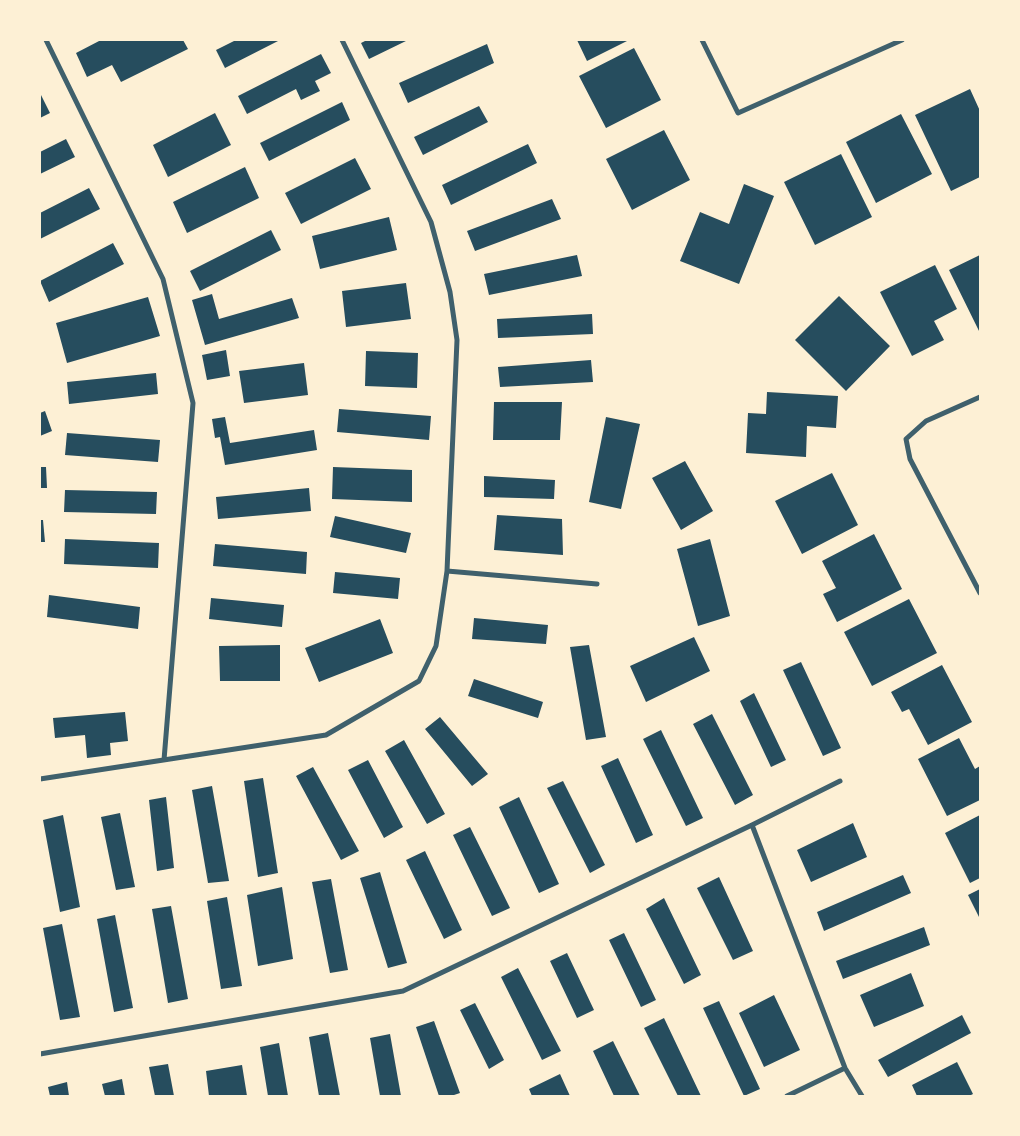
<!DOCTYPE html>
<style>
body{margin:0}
#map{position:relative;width:1020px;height:1136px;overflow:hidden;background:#fdf0d5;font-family:"Alegreya Sans",sans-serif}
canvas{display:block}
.frame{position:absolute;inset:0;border:41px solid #fdf0d5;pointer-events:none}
</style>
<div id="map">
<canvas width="1020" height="1136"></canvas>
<div class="frame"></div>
</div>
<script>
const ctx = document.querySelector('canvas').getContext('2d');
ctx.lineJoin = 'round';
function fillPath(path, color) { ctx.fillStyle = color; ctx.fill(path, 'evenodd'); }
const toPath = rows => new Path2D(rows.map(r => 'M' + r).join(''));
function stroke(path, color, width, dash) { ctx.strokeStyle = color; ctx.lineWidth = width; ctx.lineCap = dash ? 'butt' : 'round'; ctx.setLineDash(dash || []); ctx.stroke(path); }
fillPath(toPath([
 [101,40,183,40,188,49,121,82,112,65,87,77,76,53],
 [236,40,280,40,225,68,216,50],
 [367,40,408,40,369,59,361,43],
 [577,40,629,40,587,61],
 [487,44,494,63,408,103,399,83],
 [634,48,661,100,606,128,579,76],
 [321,54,331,73,315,81,320,91,301,100,296,89,247,114,238,96],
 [970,89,980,111,980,177,951,191,915,115],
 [40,93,50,113,40,118],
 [342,102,350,120,269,161,260,143],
 [479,106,488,122,423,155,414,137],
 [215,113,231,145,168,177,153,145],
 [901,114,932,174,876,203,846,142],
 [664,130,690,180,632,210,606,159],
 [66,139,75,157,40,174,40,152],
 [528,144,537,163,451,205,442,185],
 [841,154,872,217,815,245,784,182],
 [355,158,371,189,301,224,285,193],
 [245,167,259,198,187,233,173,202],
 [744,184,774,196,739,284,680,261,700,212,729,224],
 [89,188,100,209,40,239,40,213],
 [552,199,561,219,475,251,467,231],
 [389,217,397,250,320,269,312,236],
 [271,230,281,250,200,291,190,271],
 [113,243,124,264,49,302,40,281],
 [577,255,582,276,489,295,484,274],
 [980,255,980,333,949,270],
 [935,265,957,309,934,321,944,340,912,356,880,292],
 [406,283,411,319,346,327,342,291],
 [212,294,219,319,292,298,299,318,205,345,192,300],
 [839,296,890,346,846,391,795,340],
 [148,297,160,336,67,363,56,323],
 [592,314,593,334,498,338,497,319],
 [226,350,230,376,207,380,202,355],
 [366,351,418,353,417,388,365,386],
 [591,360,593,382,500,387,498,367],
 [304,363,308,395,244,403,239,371],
 [156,373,158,394,69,404,67,382],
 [767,392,838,396,836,428,807,426,806,457,746,453,748,413,766,414],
 [494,402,562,402,560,440,493,440],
 [339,409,431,416,429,440,337,432],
 [45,411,52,431,40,436,40,413],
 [225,417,230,443,314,430,317,450,225,465,220,437,215,438,212,419],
 [606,417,640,424,621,509,589,502],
 [67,433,160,440,158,462,65,455],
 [685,461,713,511,681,530,652,478],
 [40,467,46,467,47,488,40,488],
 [333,467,412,470,412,502,332,499],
 [832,473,858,525,802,554,775,501],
 [484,476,555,480,554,499,484,497],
 [309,488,311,511,218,519,216,497],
 [65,490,157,492,156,514,64,512],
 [497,515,562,519,563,555,494,550],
 [335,516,411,533,406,553,330,537],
 [40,520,43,520,45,542,40,542],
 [874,534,902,589,837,622,823,594,836,588,822,561],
 [65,539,159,543,158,568,64,564],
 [710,539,730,616,698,626,677,549],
 [215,544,307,552,306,574,213,566],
 [335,572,400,578,398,599,333,593],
 [49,595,140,607,138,629,47,617],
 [211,598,284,605,282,627,209,619],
 [909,599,937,653,872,686,844,632],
 [474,618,548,625,546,644,472,639],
 [380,619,393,653,319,682,305,648],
 [694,637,710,671,646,702,630,666],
 [280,645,280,681,220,681,219,646],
 [589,645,606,737,586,740,570,647],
 [801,662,841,748,823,756,783,670],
 [942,665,972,722,928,745,909,709,902,712,891,692],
 [474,679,543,702,538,718,468,696],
 [754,693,786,760,771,767,740,701],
 [125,712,128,741,110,743,111,755,87,758,85,735,55,738,53,718],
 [712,714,753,795,735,805,693,724],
 [440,717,488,774,472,786,425,729],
 [661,730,703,818,686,826,643,739],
 [959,738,975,769,980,766,980,800,947,816,918,759],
 [404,740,445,814,427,824,385,751],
 [618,758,653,835,636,843,601,766],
 [368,760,403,827,384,838,348,770],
 [313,767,359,851,341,860,296,776],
 [263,778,278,873,258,877,244,781],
 [563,781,605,865,590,873,547,788],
 [212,786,229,881,208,883,192,790],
 [166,797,174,868,157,871,149,800],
 [519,797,559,884,539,893,499,807],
 [120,813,135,887,116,890,101,817],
 [63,815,80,907,60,912,43,820],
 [980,815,980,878,970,883,945,833],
 [853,823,867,857,811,882,797,850],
 [470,827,510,908,492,916,453,835],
 [425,851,462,930,444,939,406,860],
 [380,872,407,963,388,968,360,878],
 [903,875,911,893,824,931,817,912],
 [719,877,753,951,733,960,697,888],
 [331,879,348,970,330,973,312,882],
 [282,887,293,959,258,966,247,895],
 [980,889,980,919,968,895],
 [227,897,242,986,221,989,207,901],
 [664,898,701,975,684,984,646,909],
 [171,906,188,999,168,1003,152,909],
 [115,915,133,1008,114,1012,97,919],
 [62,924,80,1017,60,1020,43,928],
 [924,927,930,945,843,979,836,961],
 [624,933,656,1000,641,1007,609,940],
 [567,953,594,1010,577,1018,550,961],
 [518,968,561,1051,542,1060,501,977],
 [911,973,924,1006,874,1027,860,995],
 [774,995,800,1050,764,1067,739,1013],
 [719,1001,760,1089,744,1096,703,1008],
 [475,1003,504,1060,489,1069,460,1010],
 [962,1015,971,1033,888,1077,878,1060],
 [664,1018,701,1096,678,1096,644,1028],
 [434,1021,460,1093,451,1096,439,1096,416,1027],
 [328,1033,340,1096,319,1096,309,1037],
 [390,1034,401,1096,380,1096,370,1038],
 [613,1041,640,1096,614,1096,593,1051],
 [279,1043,288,1096,268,1096,260,1047],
 [957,1062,973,1094,969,1096,917,1096,912,1085],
 [168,1064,174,1096,155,1096,149,1067],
 [242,1065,247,1096,209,1096,206,1071],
 [560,1074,570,1096,532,1096,529,1089],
 [122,1079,125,1096,105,1096,102,1084],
 [67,1082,69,1096,50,1096,48,1087]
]), '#264d5e');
stroke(toPath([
 [46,40,163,279,193,403,164,760],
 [702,40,738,113,902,40],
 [980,397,926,421,906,439,910,459,980,593],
 [447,571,597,584],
 [40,779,326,735,419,681,436,646,447,571,457,340,450,292,431,222,342,40],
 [752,825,845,1068,862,1096],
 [40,1054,403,991,752,825,840,781],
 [787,1096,845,1068]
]), '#3f606c', 5);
</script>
